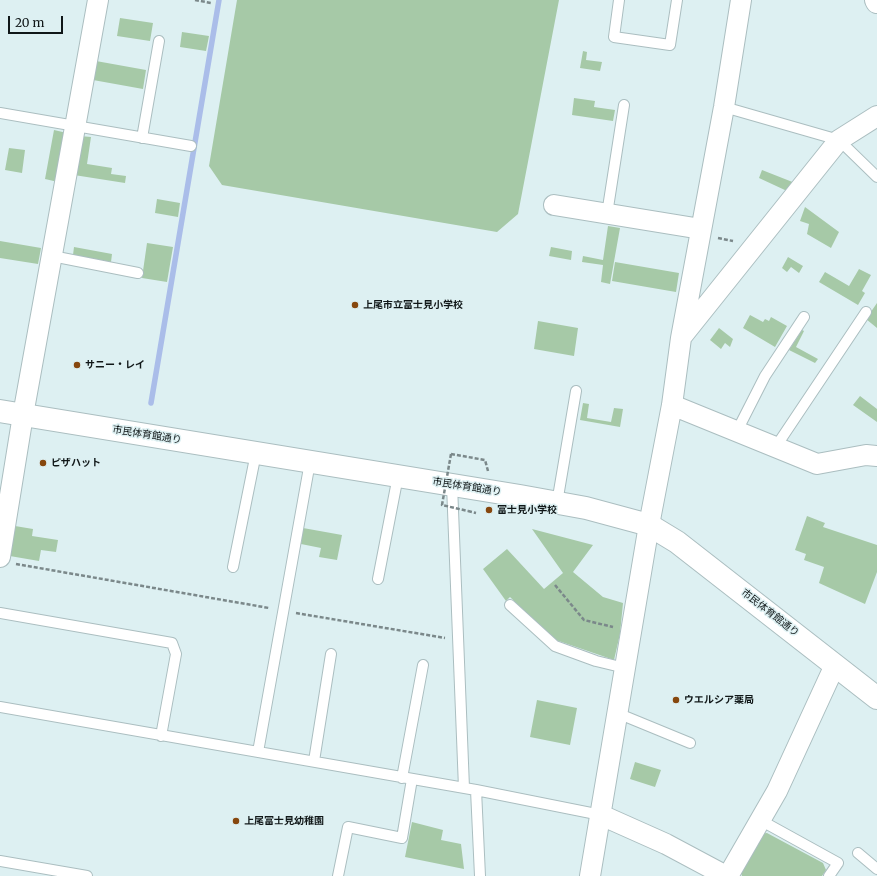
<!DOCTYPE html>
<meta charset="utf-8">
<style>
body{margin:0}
#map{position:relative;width:877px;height:876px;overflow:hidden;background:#ddf0f2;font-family:Merriweather,serif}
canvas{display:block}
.scale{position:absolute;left:8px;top:16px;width:55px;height:18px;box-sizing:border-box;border:2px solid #101718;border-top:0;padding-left:5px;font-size:12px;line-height:14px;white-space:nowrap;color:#101718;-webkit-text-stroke:3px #ddf0f2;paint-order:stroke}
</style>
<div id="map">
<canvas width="877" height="876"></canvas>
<div class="scale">20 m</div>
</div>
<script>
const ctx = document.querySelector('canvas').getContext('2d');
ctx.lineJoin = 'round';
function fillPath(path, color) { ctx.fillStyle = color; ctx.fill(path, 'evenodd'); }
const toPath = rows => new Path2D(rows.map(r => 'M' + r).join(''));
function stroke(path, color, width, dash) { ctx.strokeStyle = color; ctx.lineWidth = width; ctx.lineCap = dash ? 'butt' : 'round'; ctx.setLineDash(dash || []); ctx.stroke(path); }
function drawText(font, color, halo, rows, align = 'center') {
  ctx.font = font + ' Merriweather,"Noto Sans JP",serif'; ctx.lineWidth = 3; ctx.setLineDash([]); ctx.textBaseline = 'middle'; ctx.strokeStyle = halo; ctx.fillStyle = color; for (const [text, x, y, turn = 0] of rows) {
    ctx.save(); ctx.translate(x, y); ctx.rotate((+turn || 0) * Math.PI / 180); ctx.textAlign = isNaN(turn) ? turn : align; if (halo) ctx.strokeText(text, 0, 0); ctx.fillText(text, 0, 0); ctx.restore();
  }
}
fillPath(toPath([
 [237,0,559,0,518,214,497,232,222,185,209,166],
 [120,18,153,23,150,41,117,36],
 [182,32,209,36,206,51,180,47],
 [583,51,587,52,586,60,602,62,600,71,580,68],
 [96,61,146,70,143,89,93,80],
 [574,98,595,101,594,107,615,110,613,121,572,115],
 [54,130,67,133,58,182,45,179],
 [80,136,91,137,87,164,112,168,111,174,126,176,125,183,74,175],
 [9,148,25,150,22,173,5,170],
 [762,170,795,183,787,191,759,178],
 [157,199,180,203,178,217,155,213],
 [805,207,839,232,831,248,807,234,809,224,800,221],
 [608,226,620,228,610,284,601,282,603,265,582,262,583,256,603,260],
 [0,241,41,248,38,264,0,258],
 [147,243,173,247,167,282,142,278],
 [74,247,112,254,111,262,73,255],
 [551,247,572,251,571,260,549,256],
 [788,257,803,266,799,273,791,267,787,272,782,268],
 [615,262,679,273,676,292,612,281],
 [859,269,871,275,862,291,865,293,858,305,819,282,825,272,849,286],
 [877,303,877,328,866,319],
 [750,315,763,322,765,319,769,321,771,317,787,326,775,347,743,328],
 [538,321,578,328,574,356,534,349],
 [719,328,733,339,730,347,725,343,721,349,710,340],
 [802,330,804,331,796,347,818,359,815,363,789,350],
 [860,396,877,409,877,422,853,405],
 [583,403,589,404,587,418,611,422,614,408,623,409,620,427,580,420],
 [807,516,825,523,823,527,877,545,877,572,865,604,819,583,824,567,804,560,806,554,795,550],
 [9,525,33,529,32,536,58,540,56,552,41,550,39,561,4,555],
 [303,528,342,535,337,560,319,557,321,548,301,544],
 [532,529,593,545,573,572,603,597,623,603,620,634,614,660,553,639,510,597,506,601,483,569,507,549,544,589,563,573],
 [537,700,577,708,570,745,530,737],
 [635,762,661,770,655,787,630,779],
 [412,822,443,830,441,840,461,844,464,869,405,857],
 [767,833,823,863,826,870,822,876,742,876,739,867,759,834]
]), '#a6c9a7');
stroke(toPath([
 [151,403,219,0]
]), '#aabde9', 5.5);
const service = toPath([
 [619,0,614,37,670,45,677,0],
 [724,107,839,140,877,177],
 [0,113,191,146],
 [142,138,159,41],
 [607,214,624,105],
 [52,256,138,273],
 [737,431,765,376,804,317],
 [775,448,866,312],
 [452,485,464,788],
 [557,503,576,391],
 [233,567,256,453],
 [378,579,398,476],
 [510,605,555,646,596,661,625,668],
 [0,613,172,643,176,654,161,736],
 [0,707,476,790,601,815],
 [617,713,690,743],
 [258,752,310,462],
 [314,761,331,654],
 [402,778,423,665],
 [476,790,480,876],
 [760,820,838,863,829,876],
 [858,853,877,869],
 [0,861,87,876],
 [338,876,348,827,402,838,412,779]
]);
const minor = toPath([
 [554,205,701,229],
 [683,335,839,140,877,116],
 [672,405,817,464,866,455,877,456],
 [0,557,23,415,98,0],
 [601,815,666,844,726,876],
 [590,876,649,525,672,405,681,338,724,107,741,0],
 [728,876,777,791,835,665]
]);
const tertiary = toPath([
 [876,0,877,2],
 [0,411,520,496,586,508,649,525,677,542,877,698]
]);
stroke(service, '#abbec0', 12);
stroke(minor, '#abbec0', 22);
stroke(tertiary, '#abbec0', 24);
stroke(toPath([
 [195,0,211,3],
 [718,238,733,241],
 [451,454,485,460,488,471],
 [468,511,476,513],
 [16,564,269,608],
 [555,585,584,620,613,627],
 [296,613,445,638]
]), '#7b888a', 2.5, [4, 2]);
stroke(service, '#fff', 10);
stroke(minor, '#fff', 20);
stroke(tertiary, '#fff', 22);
stroke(toPath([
 [451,454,442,505,468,511]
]), '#7b888a', 2.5, [4, 2]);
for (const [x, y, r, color] of [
 [355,305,4,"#86470e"],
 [77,365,4,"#86470e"],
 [43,463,4,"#86470e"],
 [489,510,4,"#86470e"],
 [676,700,4,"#86470e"],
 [236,821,4,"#86470e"]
]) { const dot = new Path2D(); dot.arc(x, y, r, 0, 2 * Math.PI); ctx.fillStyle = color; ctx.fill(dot); stroke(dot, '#ddf0f2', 1.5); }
drawText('bold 10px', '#101718', '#ddf0f2', [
 ["上尾市立富士見小学校",363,305],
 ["サニー・レイ",85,365],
 ["ピザハット",51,463],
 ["富士見小学校",497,510],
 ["ウエルシア薬局",684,700],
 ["上尾富士見幼稚園",244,821]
], 'left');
drawText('10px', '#101718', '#ddf0f2', [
 ["市民体育館通り",147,435,9],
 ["市民体育館通り",467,487,9],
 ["市民体育館通り",770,613,38]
]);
</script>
